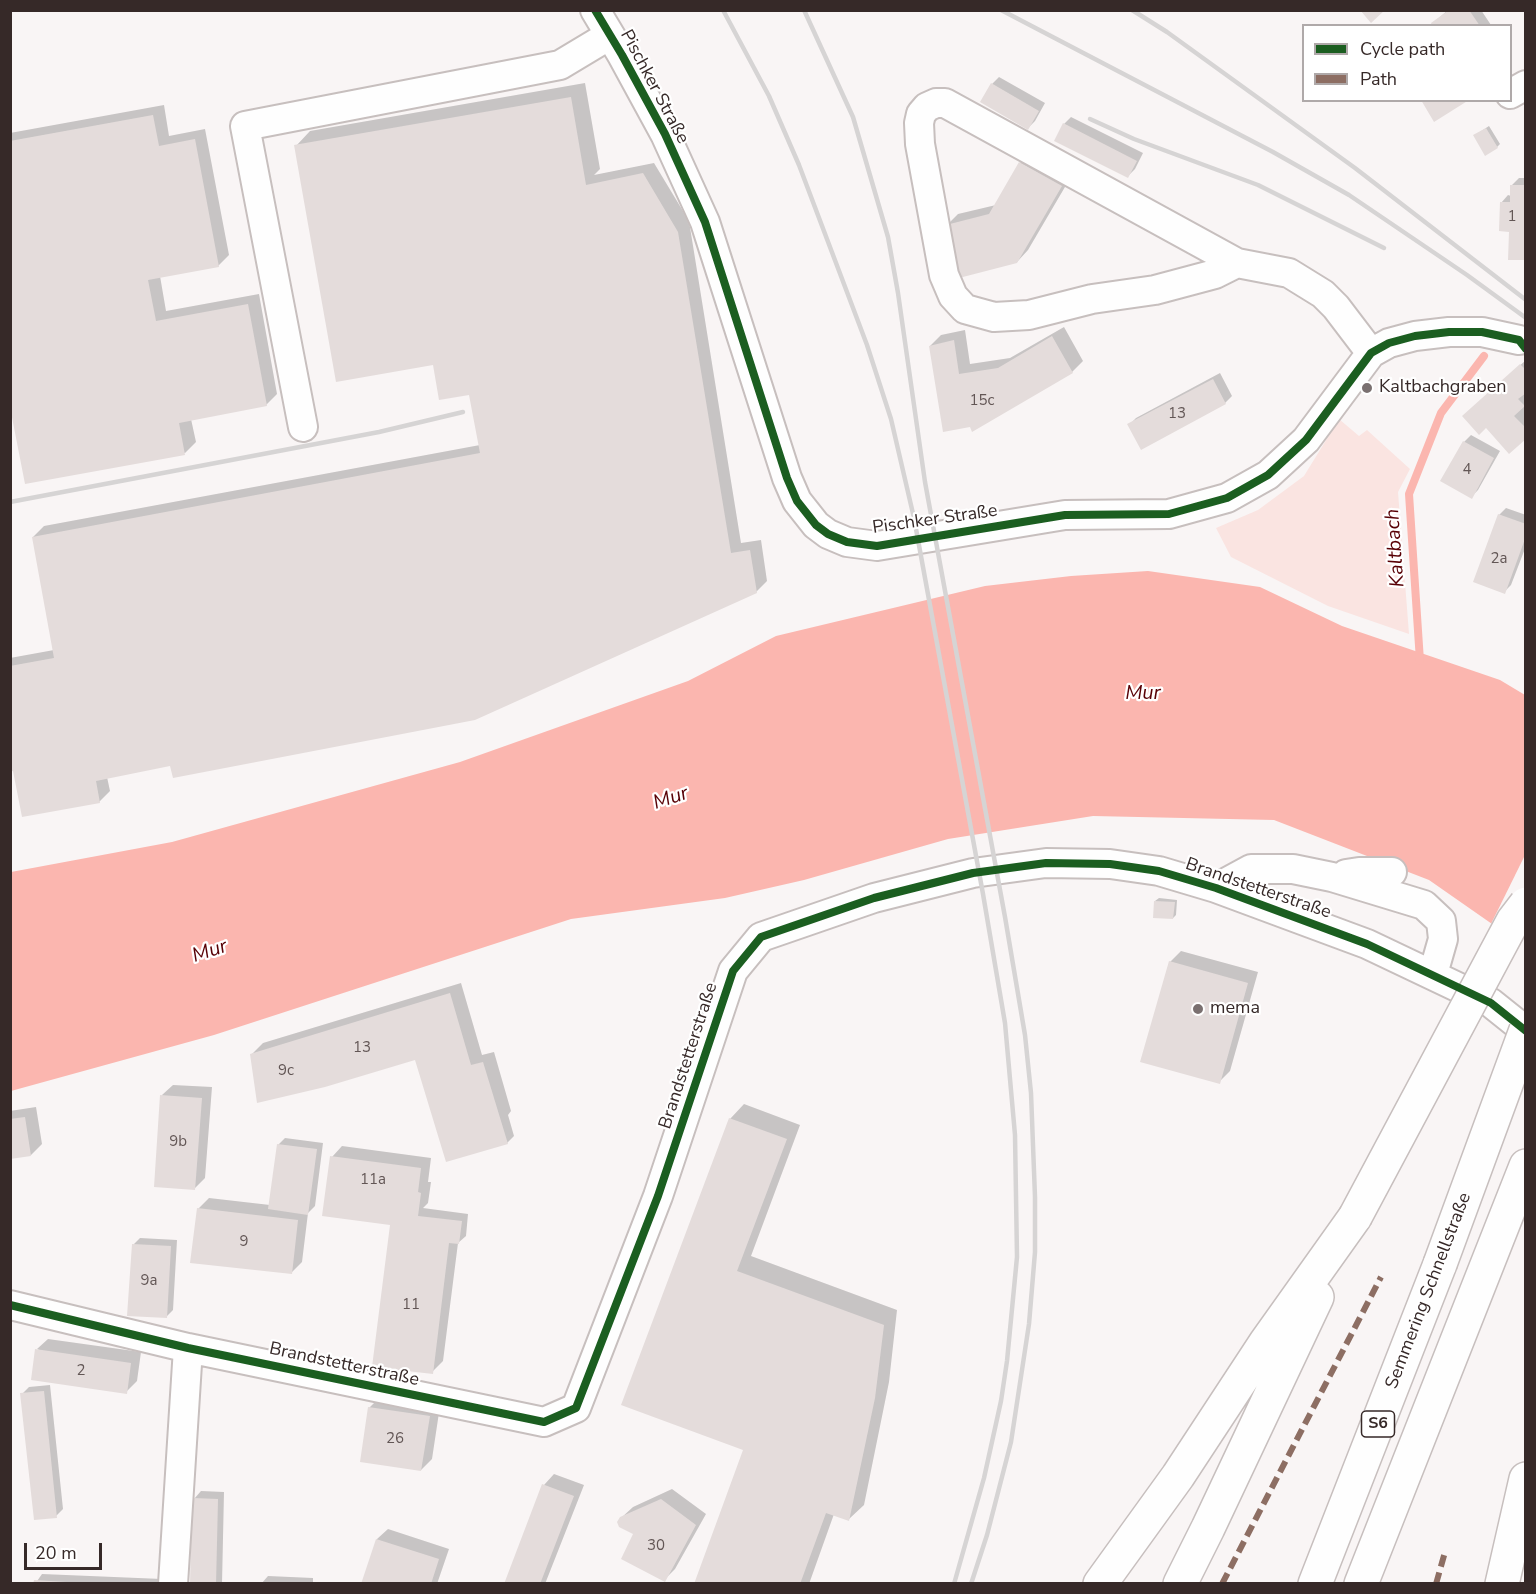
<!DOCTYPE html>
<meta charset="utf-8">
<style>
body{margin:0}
#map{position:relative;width:1536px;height:1594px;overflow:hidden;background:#f9f5f5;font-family:"Nunito Sans",sans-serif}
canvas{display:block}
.frame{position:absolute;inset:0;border:12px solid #362928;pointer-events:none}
.legend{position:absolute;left:1302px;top:24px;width:210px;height:78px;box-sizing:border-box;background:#fff;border:2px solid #afa9a9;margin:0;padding:8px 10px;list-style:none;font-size:18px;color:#362928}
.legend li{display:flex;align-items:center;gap:12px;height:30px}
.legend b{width:30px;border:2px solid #afa9a9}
.scale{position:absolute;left:24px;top:1543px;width:78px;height:27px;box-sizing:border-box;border:3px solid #362928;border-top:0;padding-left:8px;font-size:18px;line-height:21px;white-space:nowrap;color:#362928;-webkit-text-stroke:4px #fff;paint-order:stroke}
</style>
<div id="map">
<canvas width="1536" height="1594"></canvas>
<div class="frame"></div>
<ul class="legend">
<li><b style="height:8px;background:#1b5e20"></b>Cycle path</li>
<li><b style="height:8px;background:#8d6e63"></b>Path</li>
</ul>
<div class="scale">20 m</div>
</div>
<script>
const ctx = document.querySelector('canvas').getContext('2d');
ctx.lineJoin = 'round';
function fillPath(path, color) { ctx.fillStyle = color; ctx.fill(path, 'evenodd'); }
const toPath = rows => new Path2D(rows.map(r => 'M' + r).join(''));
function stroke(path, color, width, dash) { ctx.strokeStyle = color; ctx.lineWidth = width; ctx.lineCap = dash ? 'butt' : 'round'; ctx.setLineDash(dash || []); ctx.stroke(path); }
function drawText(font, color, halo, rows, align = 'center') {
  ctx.font = font + ' "Nunito Sans",sans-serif'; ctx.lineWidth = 4.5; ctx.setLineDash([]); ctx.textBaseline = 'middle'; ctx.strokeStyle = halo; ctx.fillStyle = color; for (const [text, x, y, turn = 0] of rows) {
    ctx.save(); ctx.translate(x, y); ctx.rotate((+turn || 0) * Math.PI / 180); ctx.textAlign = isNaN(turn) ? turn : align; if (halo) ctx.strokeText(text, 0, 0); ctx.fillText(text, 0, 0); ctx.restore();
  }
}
fillPath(toPath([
 [1339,419,1359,436,1367,430,1410,469,1398,492,1409,634,1328,606,1231,557,1216,528,1258,510,1304,476]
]), '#fae4e1');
fillPath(toPath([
 [1148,571,1260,587,1342,626,1500,680,1525,695,1525,947,1429,880,1274,820,1093,816,948,839,804,880,725,898,571,919,214,1035,11,1091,11,872,172,842,460,762,688,681,776,636,985,586,1071,576]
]), '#fbb6af');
fillPath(toPath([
 [1526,853,1525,950,1490,926]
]), '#f9f5f5');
fillPath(toPath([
 [1448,10,1481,10,1491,25,1434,26,1433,23],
 [999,77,1045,103,1035,121,1028,128,992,84],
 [585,83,600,169,594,175,654,163,689,221,741,543,761,540,767,581,756,592,172,764,107,777,110,791,99,802,14,769,10,770,10,658,54,650,33,537,44,526,480,445,470,393,434,365,296,146,310,131],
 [164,105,169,136,205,129,229,255,218,266,160,276,166,311,259,294,277,394,266,405,191,419,196,442,185,453,10,399,10,133],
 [1071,117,1143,153,1135,169,1128,176,1064,124],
 [1489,126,1500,144,1497,147,1475,135],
 [1031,152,1072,175,1028,250,1017,262,947,225,958,214,996,205,1020,163],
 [1519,178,1526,178,1526,259,1510,230,1501,203,1508,195,1511,196,1512,185],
 [1064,327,1083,361,1072,372,971,426,930,346,941,335,965,330,970,364,1010,358],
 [1526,360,1525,404,1526,437,1475,406],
 [1220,373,1232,396,1225,403,1129,425,1136,418],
 [1471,435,1500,451,1478,490,1471,497,1464,442],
 [1506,508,1526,515,1526,546,1511,585,1504,592,1499,515],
 [1159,898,1177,900,1176,915,1173,918,1155,901],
 [1181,951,1258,972,1230,1071,1219,1082,1170,962],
 [461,983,482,1055,494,1052,511,1111,508,1115,514,1136,507,1143,416,1058,252,1054,263,1043],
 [173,1085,212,1087,205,1178,194,1189,162,1095],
 [744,1104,800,1125,751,1256,897,1310,889,1382,864,1505,849,1519,834,1514,809,1584,696,1584,745,1449,730,1119],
 [36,1107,42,1144,31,1155,10,1158,10,1111],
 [285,1138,323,1143,315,1206,308,1213,302,1262,291,1273,198,1209,209,1198,270,1205,278,1145],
 [342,1146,431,1158,428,1182,431,1182,428,1203,423,1208,468,1214,466,1236,458,1243,443,1361,432,1372,392,1221,332,1157],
 [140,1238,177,1240,173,1310,166,1317,133,1245],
 [48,1339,141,1352,137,1381,126,1392,37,1349],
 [50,1385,63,1509,56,1516,22,1394,29,1387],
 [380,1397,440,1406,432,1459,421,1470,369,1408],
 [554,1474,584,1485,545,1584,505,1584,544,1485],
 [672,1489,706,1514,675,1569,664,1580,635,1533,621,1518,633,1507],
 [201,1491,224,1492,222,1584,191,1584,194,1499],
 [388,1529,449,1549,437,1584,363,1584,377,1539],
 [42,1574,162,1579,162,1584,35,1584],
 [268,1576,313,1578,313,1584,261,1584]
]), '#0003');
stroke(toPath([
 [1420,661,1409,494,1441,413,1484,356]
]), '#fbb6af', 8);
fillPath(toPath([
 [1360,10,1385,10,1371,23],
 [1449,10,1469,10,1480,26,1432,26,1431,23],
 [991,83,1039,111,1028,130,980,102],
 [571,97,586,185,643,173,678,232,731,553,750,550,757,593,475,720,173,778,170,766,96,781,100,803,22,817,13,771,10,772,10,666,54,658,32,537,480,453,469,395,439,400,433,365,336,382,294,145],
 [1421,100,1469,100,1434,122],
 [153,115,159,146,195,139,219,267,148,280,156,321,248,304,267,406,179,423,185,455,25,484,10,407,10,141],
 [1063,123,1137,161,1128,178,1054,141],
 [1486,128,1498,148,1485,156,1473,135],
 [1019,162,1062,186,1017,263,959,278,946,225,989,214],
 [1510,185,1526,185,1526,260,1508,260,1509,232,1499,231,1500,202,1510,202],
 [1052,336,1073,373,972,432,970,427,943,432,929,346,954,340,959,374,998,368],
 [1520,364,1526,370,1526,393,1518,399,1525,406,1514,416,1526,428,1526,439,1509,454,1486,428,1479,435,1462,416],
 [1213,379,1226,404,1141,450,1127,424],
 [1463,441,1494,458,1472,499,1440,481],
 [1498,514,1526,524,1526,536,1505,594,1473,582],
 [1154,901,1175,902,1173,919,1153,918],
 [1169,961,1248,983,1220,1084,1140,1062],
 [450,993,471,1065,483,1062,508,1144,446,1162,415,1060,325,1087,257,1103,250,1054],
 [160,1095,202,1098,195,1190,154,1187],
 [25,1117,31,1156,10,1159,10,1119],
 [729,1118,787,1139,737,1271,884,1325,875,1398,849,1521,826,1513,800,1584,694,1584,743,1450,621,1405],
 [277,1144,317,1149,308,1215,268,1209],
 [330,1156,421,1168,418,1192,421,1193,418,1216,462,1221,459,1244,449,1243,433,1374,372,1367,390,1225,322,1216],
 [197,1208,298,1220,292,1274,190,1263],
 [132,1244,171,1246,167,1318,127,1316],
 [35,1349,131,1363,127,1394,31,1380],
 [44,1391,57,1518,34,1520,20,1393],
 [368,1407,430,1416,421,1471,360,1462],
 [542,1484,574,1496,540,1584,504,1584],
 [192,1498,218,1499,216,1584,190,1584],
 [661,1499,696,1525,665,1582,621,1559,633,1534,619,1527,617,1522,620,1517],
 [376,1539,439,1559,431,1584,361,1584],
 [34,1580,66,1582,66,1584,33,1584]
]), '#e4dcdb');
const minor = toPath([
 [595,10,622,55,665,134,705,222,787,478,797,501,816,525,828,534,847,542,877,546,1065,515,1169,514,1227,498,1268,475,1306,440,1371,353,1389,343,1415,336,1449,332,1482,332,1519,340],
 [1510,94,1526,85],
 [1237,263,1215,274,1155,290,1092,299,1029,315,994,317,965,309,953,296,944,275,920,144,919,123,921,114,927,107,936,103,945,103,1237,263,1289,273,1323,294,1336,307,1371,353],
 [303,427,245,126,560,65,610,35],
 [1346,874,1359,872,1392,872],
 [1216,888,1251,869,1293,869,1332,877,1424,905,1441,921,1443,939,1433,974],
 [10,1305,188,1348,544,1422,576,1408,658,1196,733,971,761,937,874,898,973,873,1046,863,1110,864,1159,871,1216,888,1367,944,1491,1003,1526,1031],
 [173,1584,188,1348]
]);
const highway = toPath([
 [1100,1584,1178,1476,1266,1342,1355,1217],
 [1180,1584,1208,1528,1317,1297],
 [1315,1584,1440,1264],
 [1361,1584,1526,1166],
 [1502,1584,1526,1479]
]);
stroke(minor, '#c7bfbe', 32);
stroke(highway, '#c7bfbe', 36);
stroke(minor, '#fefefe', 28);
stroke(highway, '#fefefe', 33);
stroke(toPath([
 [723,10,769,96,799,165,867,345,891,419,914,518,983,894,1005,1023,1015,1135,1017,1257,1007,1361,1001,1401,984,1478,954,1584],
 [804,10,853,117,888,237,898,293,925,482,1005,917,1025,1035,1031,1093,1035,1197,1035,1252,1029,1324,1011,1442,987,1535,971,1584],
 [1001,10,1273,152,1349,195,1467,275,1526,318],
 [1132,10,1167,32,1355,168,1526,300],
 [1090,119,1134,139,1258,185,1384,248],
 [10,502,379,432,463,412]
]), '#d6d4d4', 4.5);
const highwayBridge = toPath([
 [1355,1217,1513,921,1526,904],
 [1440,1264,1526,1030]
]);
stroke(highwayBridge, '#c7bfbe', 36, []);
stroke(highwayBridge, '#fefefe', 33);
stroke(toPath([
 [1222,1584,1381,1277],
 [1436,1584,1445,1552]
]), '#8d6e63', 6, [12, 6]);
stroke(toPath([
 [595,10,622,55,665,134,705,222,787,478,797,501,816,525,828,534,847,542,877,546,1065,515,1169,514,1227,498,1268,475,1306,440,1371,353,1389,343,1415,336,1449,332,1482,332,1519,340,1526,349],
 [10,1305,188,1348,544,1422,576,1408,658,1196,733,971,761,937,874,898,973,873,1046,863,1110,864,1159,871,1216,888,1367,944,1491,1003,1526,1031]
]), '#1b5e20', 8);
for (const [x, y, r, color] of [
 [1367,388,6,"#7a7070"],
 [1198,1009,6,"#7a7070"]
]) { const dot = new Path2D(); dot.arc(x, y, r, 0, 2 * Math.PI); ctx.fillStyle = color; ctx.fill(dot); stroke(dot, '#fff', 2); }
drawText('15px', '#625655', null, [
 ["1",1512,217],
 ["15c",982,401],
 ["13",1177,414],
 ["4",1467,470],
 ["2a",1499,559],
 ["13",362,1048],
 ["9c",286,1071],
 ["9b",178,1142],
 ["11a",373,1180],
 ["9",244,1242],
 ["9a",149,1281],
 ["11",411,1305],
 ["2",81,1371],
 ["26",395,1439],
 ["30",656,1546]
]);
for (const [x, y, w] of [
 [1378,1424,33]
]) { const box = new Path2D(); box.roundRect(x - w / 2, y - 13, w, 26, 4.5); ctx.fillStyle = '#fff'; ctx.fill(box); stroke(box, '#362928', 1.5); }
drawText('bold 16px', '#362928', null, [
 ["S6",1378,1424]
]);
drawText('18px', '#362928', '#fff', [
 ["Pischker Straße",654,87,62],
 ["Pischker Straße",935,520,-8],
 ["Brandstetterstraße",1258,889,19],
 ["Brandstetterstraße",689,1056,-72],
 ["Semmering Schnellstraße",1429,1291,-69],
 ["Brandstetterstraße",344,1365,12]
]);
drawText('18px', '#362928', '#fff', [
 ["Kaltbachgraben",1379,388],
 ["mema",1210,1009]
], 'left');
drawText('italic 20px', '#580005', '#fff', [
 ["Kaltbach",1396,548,-94],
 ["Mur",1143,694],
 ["Mur",671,799,-18],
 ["Mur",210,952,-18]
]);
</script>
